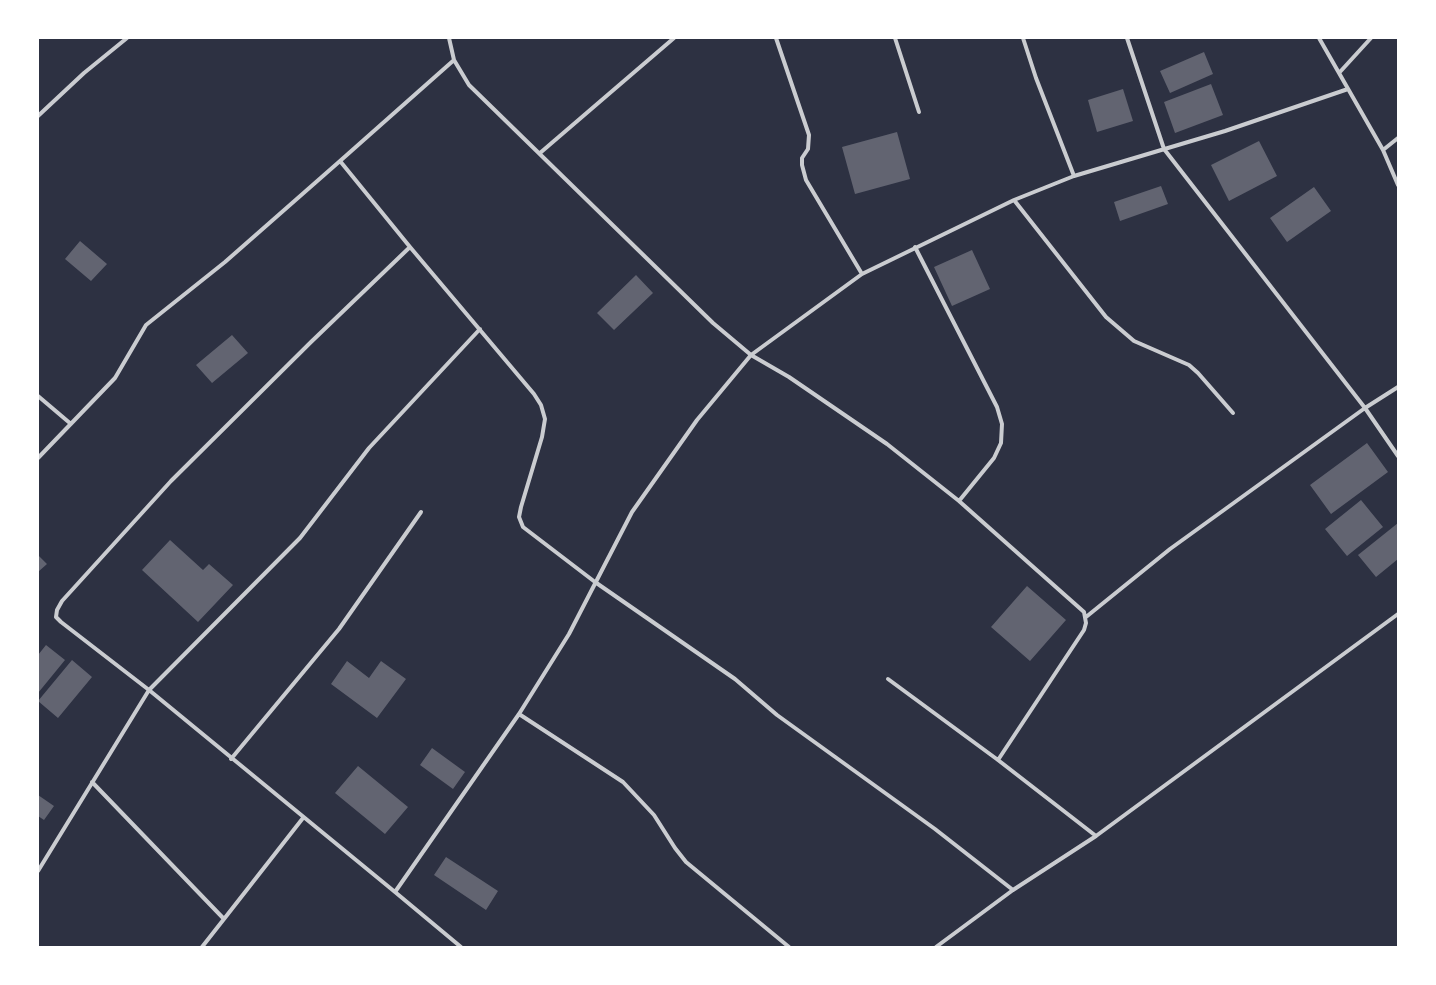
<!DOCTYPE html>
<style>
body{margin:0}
#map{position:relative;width:1436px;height:985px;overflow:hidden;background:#2d3142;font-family:"Varela Round",sans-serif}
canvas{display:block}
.frame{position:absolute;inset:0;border:39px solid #fff;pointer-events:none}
</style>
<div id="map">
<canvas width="1436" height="985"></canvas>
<div class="frame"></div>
</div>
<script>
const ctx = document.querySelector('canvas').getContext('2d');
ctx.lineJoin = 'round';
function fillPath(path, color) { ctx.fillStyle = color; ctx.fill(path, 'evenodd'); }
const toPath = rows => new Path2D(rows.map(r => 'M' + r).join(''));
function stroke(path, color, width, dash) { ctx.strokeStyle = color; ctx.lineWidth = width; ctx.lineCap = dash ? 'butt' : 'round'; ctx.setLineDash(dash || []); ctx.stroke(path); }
fillPath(toPath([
 [1204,52,1213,74,1170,93,1160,71],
 [1211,84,1223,115,1175,133,1164,102],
 [1123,89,1133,121,1097,132,1088,100],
 [897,132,910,179,855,194,842,147],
 [1259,141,1277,176,1229,201,1211,165],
 [1161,186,1168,204,1120,221,1114,202],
 [1314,187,1331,211,1287,242,1270,218],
 [80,241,107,264,91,281,65,259],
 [972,250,990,289,952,306,934,267],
 [636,275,653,293,614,330,597,313],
 [232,335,248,353,212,383,196,365],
 [1367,443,1388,472,1331,514,1310,485],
 [1361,500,1383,527,1347,556,1325,529],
 [1398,523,1398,559,1376,577,1358,555],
 [170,540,203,570,209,564,233,585,198,622,142,570],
 [38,555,47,564,38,572],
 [1027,586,1066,620,1030,661,991,627],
 [46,645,65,660,38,693,38,655],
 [72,660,92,677,58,718,38,701],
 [347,661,369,678,381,661,406,679,377,718,331,684],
 [432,748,465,772,453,789,420,765],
 [358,766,408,807,385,834,335,793],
 [38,795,54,806,44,820,38,816],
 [446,857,498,891,486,910,434,875]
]), '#626471');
stroke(toPath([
 [449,38,454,60,469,85,713,323,751,355,789,377,887,444,959,501,1084,612,1086,623,1084,630,998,760],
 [776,38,809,135,808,149,802,158,802,165,806,180,862,274],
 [895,38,919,112],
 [1023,38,1036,78,1074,176],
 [1127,38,1164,149,1365,408,1398,456],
 [1319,38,1383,150,1398,185],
 [1339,73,1371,38],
 [38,116,84,73,127,38],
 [1383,150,1398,138],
 [540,153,674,38],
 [340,161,454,60],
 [1014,200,1106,317,1134,341,1189,365,1198,373,1233,413],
 [410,247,534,394,541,405,545,419,542,437,521,507,519,517,523,527,595,582,735,679,777,715,935,829,1013,890],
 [915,247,997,407,1002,424,1001,443,994,458,959,501],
 [38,396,71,424],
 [38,458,115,378,146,325,225,262,340,161,410,247,311,342,171,481,62,601,57,610,56,617,61,622,149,690,395,892,519,714,569,634,632,512,697,420,751,355,862,274,1014,200,1074,176,1225,131,1348,89],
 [1086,617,1170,549,1365,408,1398,387],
 [888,679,998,760,1096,836],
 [519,714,623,782,654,815,675,848,686,862,789,947],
 [231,759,339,629,421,512],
 [92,782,224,919,202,947],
 [38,871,149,690,300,538,369,448,480,329],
 [395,892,461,947],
 [224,919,303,818],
 [936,947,1013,890,1096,836,1398,614]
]), '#caccd0', 4);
</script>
